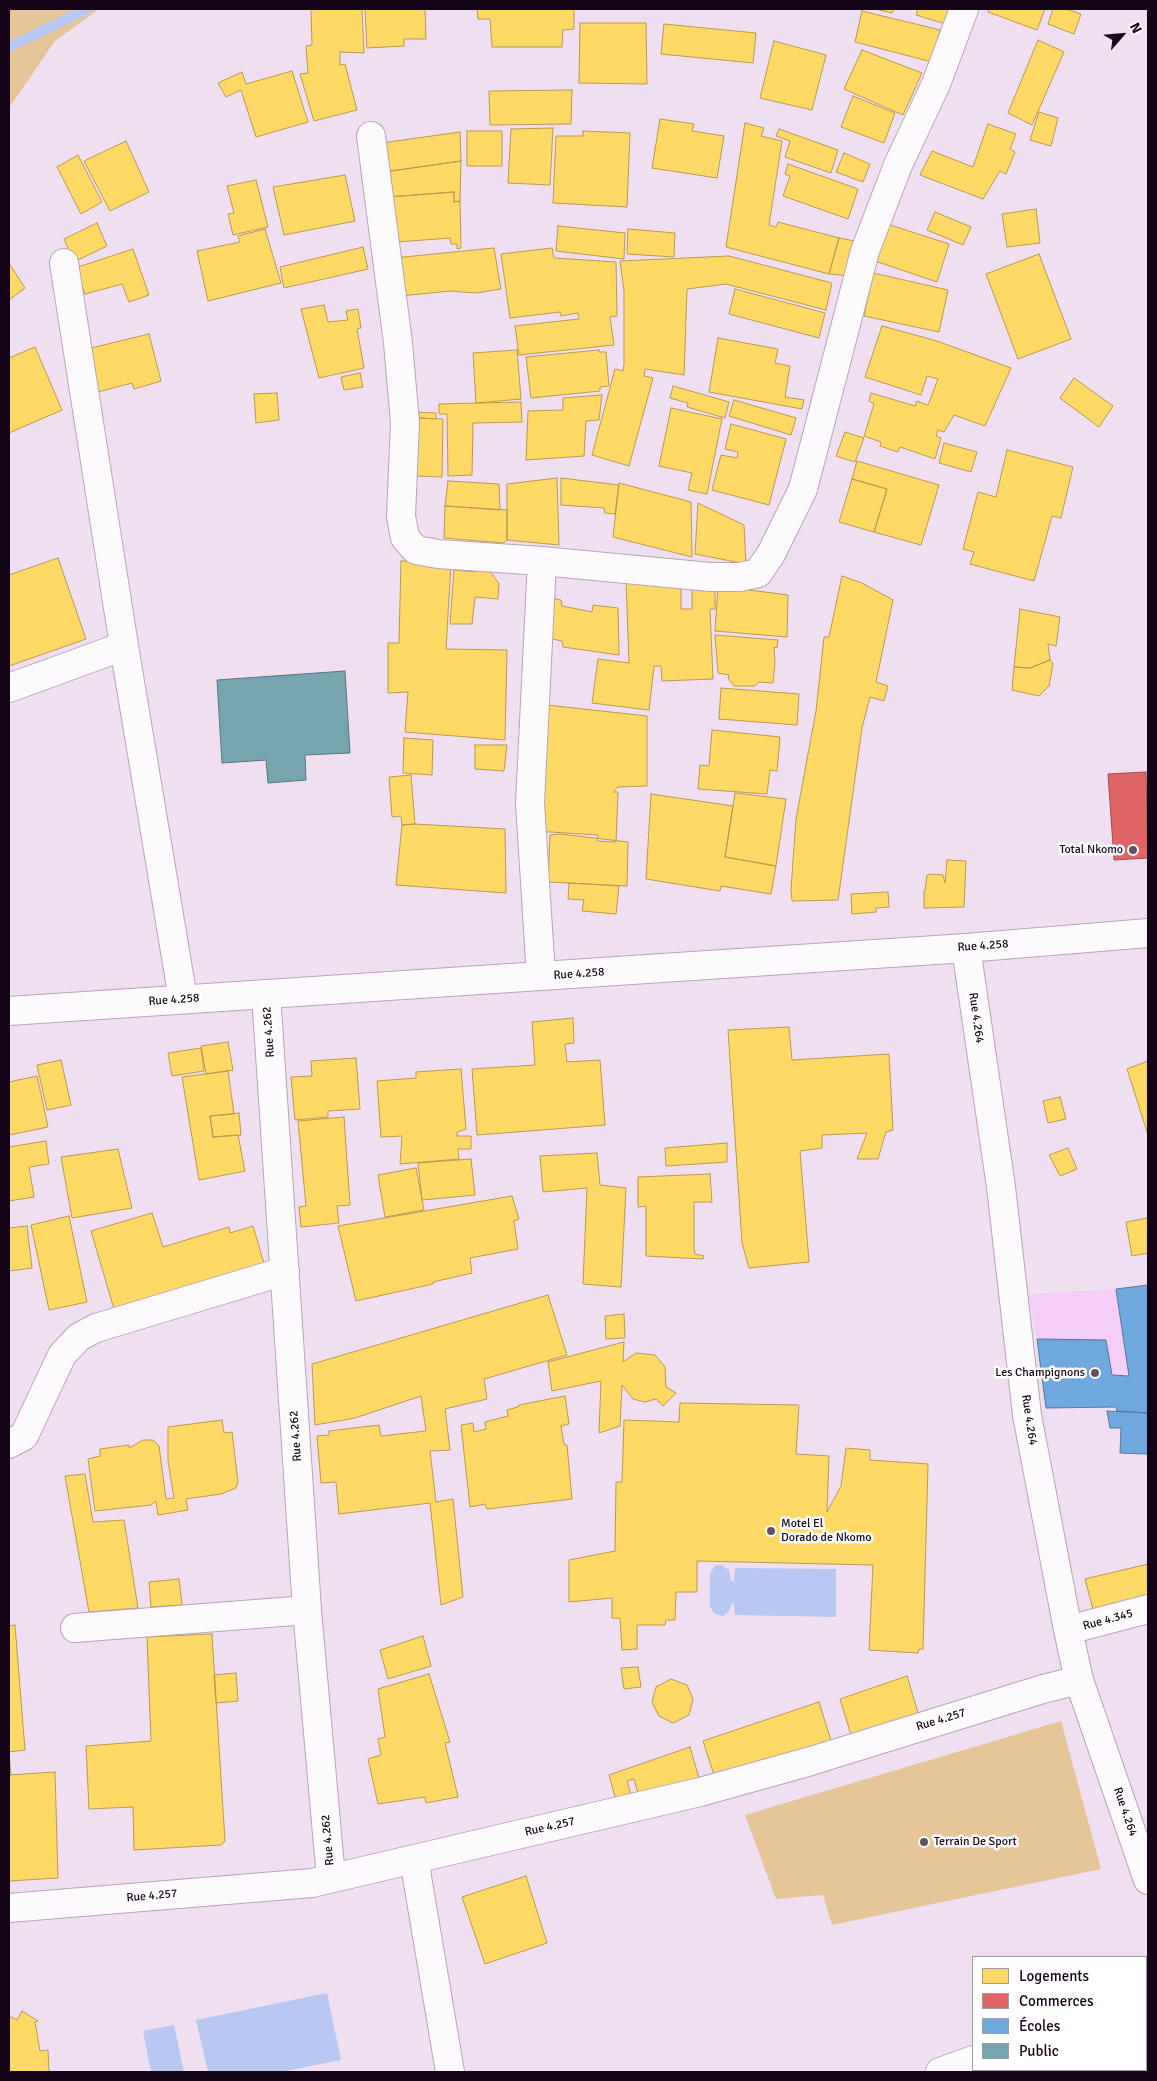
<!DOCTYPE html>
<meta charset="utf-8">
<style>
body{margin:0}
#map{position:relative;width:1157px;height:2081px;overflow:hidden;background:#f0dff0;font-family:Signika,sans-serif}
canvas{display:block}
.frame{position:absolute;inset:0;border:10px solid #160518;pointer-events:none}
.legend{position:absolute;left:972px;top:1956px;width:175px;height:115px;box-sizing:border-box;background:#fff;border:1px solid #a29ba3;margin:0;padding:6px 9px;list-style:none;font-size:15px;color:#160518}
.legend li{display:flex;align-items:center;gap:10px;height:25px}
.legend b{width:25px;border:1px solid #a29ba3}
.north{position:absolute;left:1097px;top:10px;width:50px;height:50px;-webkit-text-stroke:4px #fff;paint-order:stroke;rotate:63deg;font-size:14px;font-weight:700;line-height:20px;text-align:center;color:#160518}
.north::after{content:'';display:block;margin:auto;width:18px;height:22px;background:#160518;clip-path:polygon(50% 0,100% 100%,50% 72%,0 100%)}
</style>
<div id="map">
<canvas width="1157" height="2081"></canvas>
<div class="frame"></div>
<ul class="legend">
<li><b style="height:14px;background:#ffd966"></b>Logements</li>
<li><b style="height:14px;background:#e06666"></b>Commerces</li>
<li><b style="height:14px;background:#6fa8dc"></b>Écoles</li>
<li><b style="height:14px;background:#76a5af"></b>Public</li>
</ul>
<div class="north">N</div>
</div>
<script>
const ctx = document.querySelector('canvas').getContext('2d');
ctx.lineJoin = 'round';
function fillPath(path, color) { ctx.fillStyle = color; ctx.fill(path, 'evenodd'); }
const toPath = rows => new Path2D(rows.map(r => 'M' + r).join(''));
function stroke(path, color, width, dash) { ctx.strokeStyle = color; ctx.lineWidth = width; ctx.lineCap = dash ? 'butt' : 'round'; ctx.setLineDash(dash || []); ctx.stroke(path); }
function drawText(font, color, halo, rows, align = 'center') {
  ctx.font = font + ' Signika,sans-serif'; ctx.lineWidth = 5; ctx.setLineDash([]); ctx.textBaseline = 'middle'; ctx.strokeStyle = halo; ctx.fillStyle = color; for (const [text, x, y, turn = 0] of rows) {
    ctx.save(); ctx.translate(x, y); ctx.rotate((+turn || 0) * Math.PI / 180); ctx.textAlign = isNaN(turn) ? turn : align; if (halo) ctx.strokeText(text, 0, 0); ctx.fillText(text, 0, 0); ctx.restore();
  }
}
fillPath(toPath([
 [1148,1285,1148,1413,1117,1411,1116,1407,1046,1408,1037,1339,1028,1294,1116,1289]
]), '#f5cef8');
fillPath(toPath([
 [9,9,99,9,55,41,9,108],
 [1061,1721,1101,1869,832,1925,823,1895,776,1899,745,1815]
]), '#e6c599');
fillPath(toPath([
 [721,1565,729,1570,731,1581,734,1581,735,1568,836,1569,836,1617,735,1615,734,1603,732,1603,729,1611,723,1616,715,1614,710,1607,710,1573,715,1566],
 [327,1993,341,2060,281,2072,208,2072,196,2020],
 [174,2025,184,2072,151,2072,143,2031]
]), '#b9c7f3');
const homes = toPath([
 [311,9,362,9,364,53,340,52,340,65,345,64,357,110,314,121,300,74,308,73,306,46,312,45,311,9],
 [365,9,425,9,426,39,404,39,404,46,367,48,365,9],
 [477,9,574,9,574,29,563,30,562,47,492,47,490,19,478,19,477,9],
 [875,9,894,9,892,13,875,9],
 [918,9,954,9,949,25,916,15,918,9],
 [989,9,1045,9,1037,30,988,12,989,9],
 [1053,9,1066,9,1081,14,1074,34,1048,24,1053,9],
 [862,11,940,30,932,62,855,42,862,11],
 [580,23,646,23,647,84,579,83,580,23],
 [664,24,756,33,753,63,661,54,664,24],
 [1038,40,1064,52,1032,125,1008,113,1038,40],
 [774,41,826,55,812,110,760,98,774,41],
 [862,50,922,73,903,115,844,89,862,50],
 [292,71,308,122,256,137,241,90,226,97,218,83,242,72,246,84,292,71],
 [572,90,571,124,490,125,489,91,572,90],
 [853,96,895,113,884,143,841,127,853,96],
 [1039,112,1058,118,1051,146,1030,140,1039,112],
 [660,119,694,124,692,131,724,136,717,178,652,168,660,119],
 [745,123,764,128,761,136,782,141,769,225,776,227,778,222,839,238,829,274,726,247,745,123],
 [988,124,1016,134,1010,149,1015,152,1006,174,1000,171,983,199,920,175,932,151,973,167,988,124],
 [553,128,550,185,508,183,511,129,553,128],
 [779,129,838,150,831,173,785,157,790,141,776,136,779,129],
 [467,131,502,131,502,166,467,166,467,131],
 [583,131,630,133,627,207,553,203,556,136,583,136,583,131],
 [460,132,461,161,384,172,382,143,460,132],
 [126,141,149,192,110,211,84,161,126,141],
 [844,153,870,164,863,182,836,172,844,153],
 [78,155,102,202,81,214,57,167,78,155],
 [461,161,460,201,454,202,454,192,388,197,384,172,461,161],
 [788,164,858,189,848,219,783,196,790,176,785,174,788,164],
 [345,175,355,221,284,235,273,187,345,175],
 [256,180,268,227,233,235,228,214,234,213,227,186,256,180],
 [454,192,454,202,460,201,461,248,457,249,457,244,451,244,450,238,397,242,388,197,454,192],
 [1036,209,1040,243,1007,247,1002,214,1036,209],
 [935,212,971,227,963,245,927,230,935,212],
 [97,223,107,246,74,262,64,239,97,223],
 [884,223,949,244,937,282,872,260,884,223],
 [558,226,625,233,624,259,556,251,558,226],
 [265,229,281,283,208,301,197,251,240,242,238,236,265,229],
 [628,229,675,233,674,257,627,254,628,229],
 [839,238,860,242,851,276,829,274,839,238],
 [363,247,368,269,284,288,280,267,363,247],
 [494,248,501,289,476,293,450,291,400,296,394,258,494,248],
 [552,248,554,258,616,262,617,316,610,317,614,345,519,355,515,326,579,319,578,313,561,316,560,312,510,318,501,254,552,248],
 [133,249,149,295,129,302,122,284,85,294,75,268,133,249],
 [1039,254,1071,339,1018,359,986,274,1039,254],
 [729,256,832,283,826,310,726,284,687,289,684,375,645,369,644,376,653,378,629,466,592,455,615,369,623,371,624,364,624,291,620,261,729,256],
 [9,263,25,288,9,300,9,263],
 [873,273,948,290,939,332,864,316,873,273],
 [735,289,825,313,819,338,729,314,735,289],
 [324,305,328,322,348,320,346,311,358,309,361,328,357,329,364,368,319,378,301,309,324,305],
 [882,326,937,341,1011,368,985,426,954,415,944,432,938,430,936,436,941,438,935,459,900,447,898,452,880,446,881,442,864,436,874,404,869,401,871,393,915,406,917,401,928,405,938,379,927,376,921,395,865,377,882,326],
 [149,334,161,381,134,389,132,383,94,393,83,350,149,334],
 [718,338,778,349,775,363,790,366,785,397,804,400,802,409,709,392,718,338],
 [35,347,62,410,9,433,9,358,35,347],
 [517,350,521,399,476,403,473,353,517,350],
 [599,350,599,352,606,352,609,386,600,387,600,391,531,398,526,357,599,350],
 [360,373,363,387,344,390,341,377,360,373],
 [1074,378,1113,406,1099,427,1060,398,1074,378],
 [673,386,729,402,725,418,687,407,688,403,670,398,673,386],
 [277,393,279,420,256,423,254,394,277,393],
 [602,395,599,420,586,421,584,456,526,460,528,411,563,410,563,398,602,395],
 [734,400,796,418,791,435,729,416,734,400],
 [521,402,522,422,473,423,472,475,448,476,447,414,439,414,439,404,521,402],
 [671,408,722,419,707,494,688,490,692,473,659,466,671,408],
 [414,412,436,413,436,419,419,418,419,422,414,422,414,412],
 [419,418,443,419,442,477,416,476,419,418],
 [731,424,786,439,769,505,712,490,721,455,737,458,738,452,725,449,731,424],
 [845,432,864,438,855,462,836,456,845,432],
 [944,443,977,452,971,472,939,463,944,443],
 [1007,450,1073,467,1061,518,1052,516,1034,581,970,564,974,552,963,549,978,492,996,497,1007,450],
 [857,461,939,485,921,545,874,532,887,489,852,479,857,461],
 [557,478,559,545,507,540,507,484,557,478],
 [561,478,619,485,615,514,605,513,604,508,561,505,561,478],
 [852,479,887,489,874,532,839,522,852,479],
 [448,481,499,484,500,510,445,506,448,481],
 [619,483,691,502,692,557,613,537,619,483],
 [698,503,744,525,746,564,695,554,698,503],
 [445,506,507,510,507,540,504,543,444,538,445,506],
 [58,558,86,639,9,666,9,575,58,558],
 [401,561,451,563,446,649,507,650,505,740,405,732,408,692,388,693,388,643,399,643,401,561],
 [476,567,488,568,499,584,498,599,475,597,472,624,450,624,454,570,475,572,476,567],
 [842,576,862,583,893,600,876,682,888,686,884,701,870,697,862,728,838,900,792,901,791,889,796,819,816,711,824,637,829,637,842,576],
 [626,580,681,584,681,609,692,609,692,584,715,584,715,609,710,609,713,679,662,681,661,666,654,666,649,710,592,703,598,659,629,663,626,580],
 [718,586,788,595,787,637,715,631,718,586],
 [551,598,561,600,562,606,592,612,593,605,618,608,619,655,563,647,562,641,552,639,551,598],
 [1020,609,1060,617,1056,646,1048,644,1050,660,1030,668,1014,667,1020,609],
 [715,635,778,640,777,648,774,647,775,663,773,683,759,682,755,686,734,686,728,678,729,675,718,673,715,635],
 [1050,660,1053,664,1049,686,1039,696,1012,690,1014,667,1030,668,1050,660],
 [721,688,799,694,797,725,719,719,721,688],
 [538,704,647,716,647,786,618,787,613,792,618,792,616,842,597,841,598,835,534,831,538,704],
 [712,730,780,737,777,771,770,770,767,794,698,789,700,765,709,766,712,730],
 [404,738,433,740,432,775,403,773,404,738],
 [475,745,507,745,504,771,475,769,475,745],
 [411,775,415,824,402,825,401,816,392,817,389,777,411,775],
 [735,793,786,799,776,866,725,857,735,793],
 [651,794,733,806,725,857,776,866,771,894,721,886,720,891,646,879,651,794],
 [415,824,505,829,506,893,396,885,402,825,415,824],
 [560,834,628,842,627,886,548,882,550,835,560,834],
 [947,860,966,861,964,907,924,908,924,891,925,891,927,875,932,874,943,875,945,883,947,860],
 [569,883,619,886,616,914,582,911,584,900,568,899,569,883],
 [888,892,889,907,876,908,876,912,852,914,851,894,888,892],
 [573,1018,574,1043,565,1044,567,1062,600,1060,605,1125,477,1135,472,1069,535,1065,532,1022,573,1018],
 [789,1027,792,1060,889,1054,893,1130,886,1132,878,1159,857,1159,867,1133,822,1135,822,1148,800,1151,809,1262,749,1268,742,1243,728,1030,789,1027],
 [228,1042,233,1070,206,1074,201,1046,228,1042],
 [201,1048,204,1071,172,1076,168,1053,201,1048],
 [356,1058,360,1109,328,1111,328,1117,295,1120,291,1077,312,1076,311,1061,356,1058],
 [61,1060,71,1105,47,1110,37,1065,61,1060],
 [1148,1061,1148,1135,1127,1069,1148,1061],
 [461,1069,466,1129,457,1132,457,1136,471,1136,471,1149,458,1149,459,1159,400,1164,402,1136,381,1137,377,1081,416,1078,416,1072,461,1069],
 [228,1071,234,1114,210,1116,213,1137,238,1135,245,1171,199,1180,182,1077,228,1071],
 [37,1076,48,1127,9,1135,9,1082,37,1076],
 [1060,1097,1066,1119,1048,1123,1043,1101,1060,1097],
 [239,1113,241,1135,213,1137,210,1116,239,1113],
 [344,1117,350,1205,337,1206,339,1223,301,1227,299,1207,306,1206,298,1121,344,1117],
 [46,1141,49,1164,29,1167,34,1197,9,1201,9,1147,46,1141],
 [727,1143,727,1162,666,1166,665,1148,727,1143],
 [1068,1148,1077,1169,1060,1176,1049,1155,1068,1148],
 [118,1149,132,1208,72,1218,61,1157,118,1149],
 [597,1153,600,1185,626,1188,621,1287,583,1284,587,1188,543,1192,540,1156,597,1153],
 [471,1159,475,1195,422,1200,418,1163,471,1159],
 [416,1168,424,1210,385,1217,378,1175,416,1168],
 [710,1174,712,1202,694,1202,694,1248,695,1254,704,1256,703,1259,646,1256,646,1206,638,1207,638,1177,710,1174],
 [512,1196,519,1219,514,1221,518,1249,470,1258,472,1273,433,1282,433,1284,356,1301,338,1226,512,1196],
 [152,1213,163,1247,229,1227,230,1233,253,1226,265,1267,114,1309,91,1231,152,1213],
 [69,1216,87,1302,49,1310,31,1225,69,1216],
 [1148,1218,1148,1253,1132,1256,1126,1222,1148,1218],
 [27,1226,32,1268,9,1271,9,1228,27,1226],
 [548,1295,567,1355,484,1379,487,1399,445,1409,450,1450,430,1451,436,1502,453,1499,463,1597,441,1605,430,1503,339,1514,336,1482,321,1483,317,1436,329,1435,329,1431,379,1425,381,1436,426,1431,421,1396,355,1418,315,1425,312,1364,548,1295],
 [624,1314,625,1338,606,1339,605,1316,624,1314],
 [624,1342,623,1362,636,1353,655,1355,665,1367,666,1387,676,1393,663,1406,656,1399,645,1402,633,1399,622,1385,620,1426,599,1433,601,1381,552,1391,548,1362,624,1342],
 [565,1396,569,1424,561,1426,564,1444,567,1445,572,1499,487,1509,485,1504,470,1507,461,1425,473,1423,474,1432,486,1429,485,1422,508,1416,507,1410,518,1407,519,1405,565,1396],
 [680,1403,799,1405,796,1454,829,1456,827,1512,841,1486,846,1448,870,1450,870,1460,928,1464,923,1649,919,1649,918,1653,869,1650,873,1565,697,1561,697,1592,676,1592,675,1620,666,1620,665,1625,637,1625,637,1649,622,1650,620,1618,612,1618,612,1598,569,1602,569,1560,615,1551,616,1482,622,1482,624,1420,679,1422,680,1403],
 [222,1420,224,1433,232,1432,238,1482,236,1488,221,1494,186,1499,188,1510,158,1515,156,1501,151,1505,95,1511,88,1459,100,1456,100,1449,129,1445,129,1448,143,1440,153,1440,159,1446,166,1499,174,1498,168,1461,168,1427,222,1420],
 [85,1474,93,1522,124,1520,138,1608,89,1612,65,1476,85,1474],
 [1148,1564,1148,1597,1093,1609,1085,1579,1148,1564],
 [179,1579,182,1605,151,1607,149,1582,179,1579],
 [15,1625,25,1750,9,1752,9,1626,15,1625],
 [212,1634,225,1841,221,1845,134,1850,133,1807,89,1809,86,1746,151,1741,147,1637,212,1634],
 [423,1636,431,1666,388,1679,380,1650,423,1636],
 [638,1667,641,1687,624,1689,621,1668,638,1667],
 [236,1673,238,1701,216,1703,214,1675,236,1673],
 [429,1674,450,1742,445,1743,458,1797,426,1803,425,1797,378,1804,368,1759,381,1755,378,1739,385,1737,378,1689,429,1674],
 [907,1676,919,1716,852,1738,840,1699,907,1676],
 [671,1679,687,1685,693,1699,689,1715,673,1723,659,1716,652,1702,656,1687,671,1679],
 [819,1702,833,1747,714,1775,703,1741,819,1702],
 [690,1747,699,1778,639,1798,634,1779,627,1781,632,1799,617,1804,609,1775,690,1747],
 [9,1752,11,1775,9,1775,9,1752],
 [55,1772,58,1878,9,1881,9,1775,55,1772],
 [526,1876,547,1943,485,1964,462,1897,526,1876],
 [22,2011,38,2021,35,2022,40,2051,48,2050,49,2072,9,2072,9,2016,17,2020,22,2011]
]);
fillPath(homes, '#ffd966');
stroke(homes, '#b9994f', 1);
const shops = toPath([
 [1146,772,1148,858,1114,860,1108,774,1146,772]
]);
fillPath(shops, '#e06666');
stroke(shops, '#a3494f', 1);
const schools = toPath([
 [1148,1285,1148,1413,1117,1411,1116,1407,1046,1408,1037,1339,1106,1340,1112,1375,1129,1376,1116,1289,1148,1285],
 [1107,1411,1148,1413,1148,1454,1120,1453,1121,1428,1110,1428,1107,1411]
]);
fillPath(schools, '#6fa8dc');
stroke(schools, '#5477a1', 1);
const public = toPath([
 [345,671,350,753,305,755,306,780,268,783,266,760,222,763,217,680,345,671]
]);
fillPath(public, '#76a5af');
stroke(public, '#597582', 1);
stroke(toPath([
 [9,47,87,9]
]), '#b9c7f3', 10);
const minor = toPath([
 [371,136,398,343,405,423,401,516,405,538,416,550,438,554,542,561,710,577,740,577,758,573,771,554,803,489,865,251,898,165,936,84,964,9],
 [64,263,124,646,183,999],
 [9,688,124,646],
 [966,948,1001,1187,1027,1415,1068,1630,1079,1680,1148,1880],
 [541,976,530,803,542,561],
 [266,994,307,1610,331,1878],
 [9,1444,24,1436,62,1355,79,1337,96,1328,285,1271],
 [75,1628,307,1610],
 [1068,1630,1148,1609],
 [414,1859,450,2072],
 [9,1908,312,1883,700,1792,811,1761,1043,1689,1079,1680],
 [1146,1991,1148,1990],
 [940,2072,973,2060]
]);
const trunk = toPath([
 [9,1011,966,948,1148,933]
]);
stroke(minor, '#b6a5b6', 30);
stroke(trunk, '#b6a5b6', 30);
stroke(minor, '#fdfafd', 28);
stroke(trunk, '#fdfafd', 28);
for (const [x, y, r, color] of [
 [1133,850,5,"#625164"],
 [1095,1373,5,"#625164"],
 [771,1531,5,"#625164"],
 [924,1842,5,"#625164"]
]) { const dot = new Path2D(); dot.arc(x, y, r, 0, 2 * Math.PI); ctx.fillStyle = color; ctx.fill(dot); stroke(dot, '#fff', 2); }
drawText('12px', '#160518', '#fff', [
 ["Total Nkomo",1123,850],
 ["Les Champignons",1085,1373],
 ["Motel El",781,1524,"left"],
 ["Dorado de Nkomo",781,1538,"left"],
 ["Terrain De Sport",934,1842,"left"]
], 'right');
drawText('12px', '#160518', '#fff', [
 ["Rue 4.258",983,946,-4],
 ["Rue 4.258",579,974,-4],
 ["Rue 4.258",174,1000,-4],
 ["Rue 4.264",976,1018,82],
 ["Rue 4.262",269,1032,-94],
 ["Rue 4.264",1029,1420,81],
 ["Rue 4.262",296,1436,-94],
 ["Rue 4.345",1108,1620,-15],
 ["Rue 4.257",941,1720,-17],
 ["Rue 4.264",1125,1812,71],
 ["Rue 4.257",550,1827,-13],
 ["Rue 4.262",328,1840,-95],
 ["Rue 4.257",152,1896,-5]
]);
</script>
